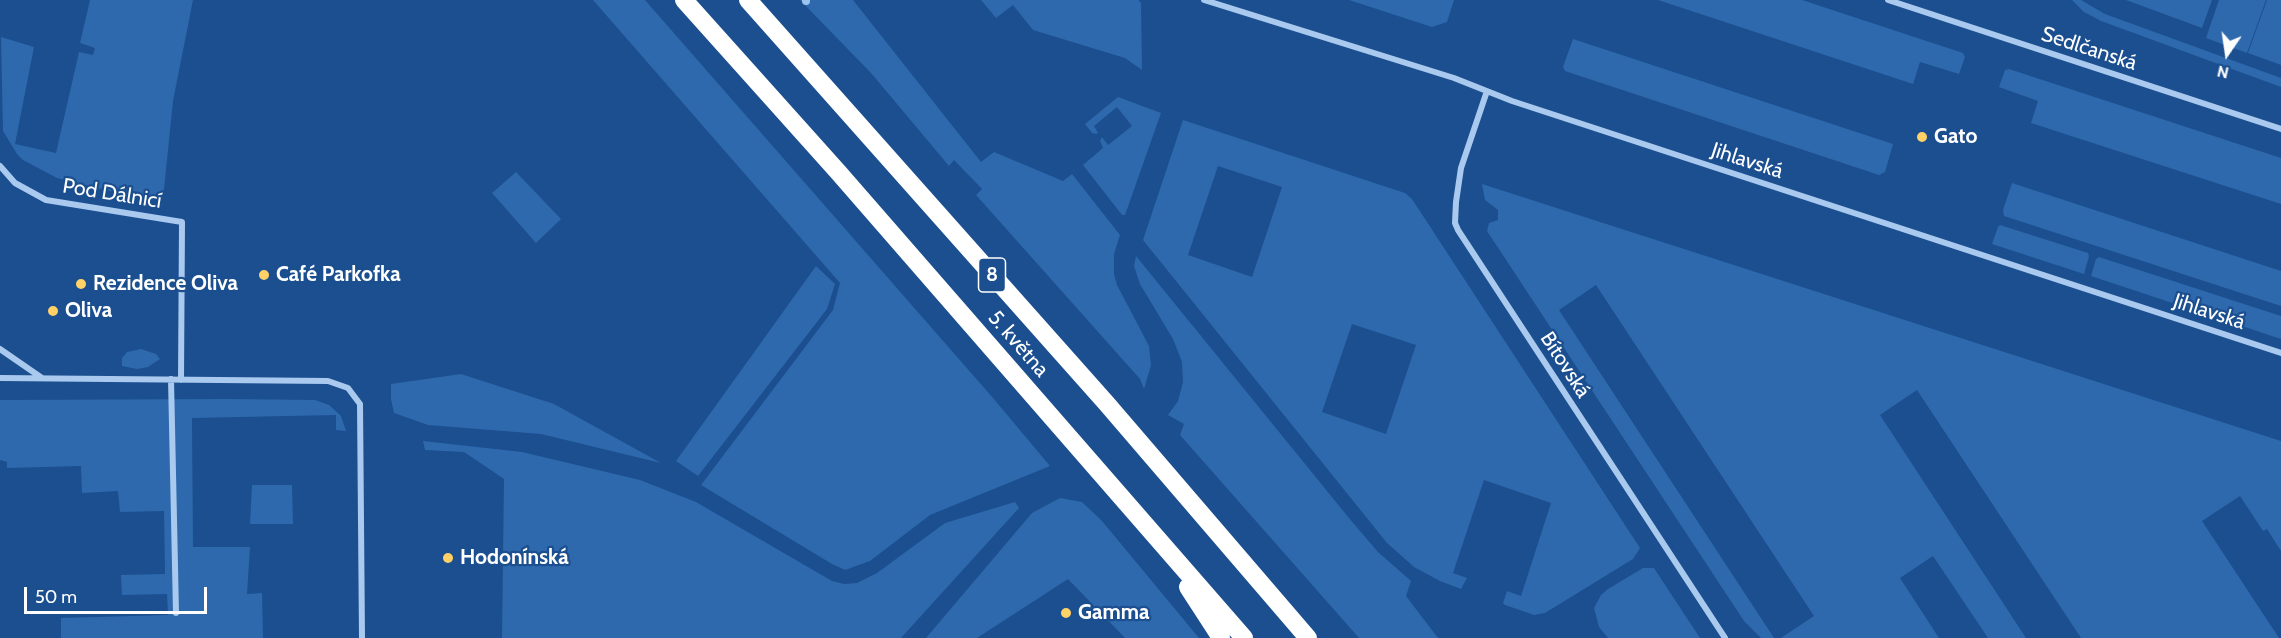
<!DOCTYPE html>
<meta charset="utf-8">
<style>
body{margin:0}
#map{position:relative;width:2281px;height:638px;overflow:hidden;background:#1b4f8f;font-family:Cabin,sans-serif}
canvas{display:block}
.north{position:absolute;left:2197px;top:24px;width:60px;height:60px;-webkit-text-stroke:4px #1b4f8f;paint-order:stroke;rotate:193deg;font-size:16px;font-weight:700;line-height:24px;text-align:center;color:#fff}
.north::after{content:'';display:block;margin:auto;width:21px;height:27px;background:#fff;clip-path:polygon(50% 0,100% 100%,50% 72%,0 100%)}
.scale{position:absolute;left:24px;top:587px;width:183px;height:27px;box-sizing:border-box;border:3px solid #fff;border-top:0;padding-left:8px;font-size:18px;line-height:21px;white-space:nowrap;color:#fff;-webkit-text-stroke:4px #1b4f8f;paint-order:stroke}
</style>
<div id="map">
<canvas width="2281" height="638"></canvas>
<div class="north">N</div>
<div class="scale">50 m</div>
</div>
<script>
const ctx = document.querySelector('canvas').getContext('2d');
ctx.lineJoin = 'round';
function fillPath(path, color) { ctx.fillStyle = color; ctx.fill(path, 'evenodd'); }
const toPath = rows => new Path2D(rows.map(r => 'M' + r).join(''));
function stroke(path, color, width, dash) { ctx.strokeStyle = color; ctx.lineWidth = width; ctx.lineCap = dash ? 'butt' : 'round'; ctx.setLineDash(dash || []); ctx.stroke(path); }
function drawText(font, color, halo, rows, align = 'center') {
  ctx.font = font + ' Cabin,sans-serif'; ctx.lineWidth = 4.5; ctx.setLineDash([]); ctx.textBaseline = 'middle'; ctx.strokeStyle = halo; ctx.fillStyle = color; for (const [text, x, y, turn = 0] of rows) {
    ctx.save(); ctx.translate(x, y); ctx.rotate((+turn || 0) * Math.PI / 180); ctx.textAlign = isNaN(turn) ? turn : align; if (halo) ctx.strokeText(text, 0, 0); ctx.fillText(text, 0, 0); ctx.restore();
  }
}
fillPath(toPath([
 [90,0,193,0,173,101,163,199,114,192,57,178,23,160,17,154,3,131,1,37,34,47,15,144,56,153,79,52,93,55,95,48,80,43],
 [593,0,645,0,993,398,1050,466,930,515,870,561,845,570,832,564,701,485,833,310,840,283],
 [800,0,853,0,981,162,994,152,1063,181,1072,174,1120,235,1114,254,1114,274,1117,285,1149,346,1151,365,1144,389,1140,379,976,195,982,189,954,160,949,166,871,73],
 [981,0,1138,0,1141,3,1142,70,1125,58,1033,30,1013,5,996,18],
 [1349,0,1454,0,1447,22,1432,27],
 [1658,0,1802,0,1963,53,1965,57,1959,74,1920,62,1913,84],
 [2072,0,2081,0,2105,14,2281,78,2281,87,2101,21,2084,12],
 [2126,0,2212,0,2202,28],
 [2219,0,2266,0,2247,53,2206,38],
 [2267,0,2281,0,2281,65,2248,53],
 [1573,39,1893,144,1885,172,1879,175,1565,71,1563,67],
 [2009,69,2281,158,2281,204,2031,123,2038,101,1999,87,2005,70],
 [1118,97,1161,113,1125,215,1122,215,1083,165,1103,148,1100,141,1102,137,1108,145,1132,126,1117,107,1094,126,1098,133,1096,134,1092,133,1085,124],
 [1183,120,1405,193,1412,199,1640,548,1633,559,1545,613,1534,615,1505,605,1503,603,1507,591,1521,596,1551,503,1484,480,1453,573,1467,578,1461,589,1440,581,1414,567,1387,543,1143,240],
 [1218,166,1282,187,1252,277,1188,255],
 [1352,324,1416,345,1386,434,1322,412],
 [516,172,561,219,536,243,492,193],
 [2012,183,2281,271,2281,306,2004,216,2003,210],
 [1482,184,2281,441,2281,551,2267,529,2263,531,2240,496,2202,521,2279,638,2081,638,1917,390,1880,415,2026,638,1988,638,1933,556,1900,578,1939,638,1781,638,1814,616,1596,285,1559,310,1774,638,1761,638,1744,621,1487,231,1489,223,1498,220,1498,210,1485,200],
 [2000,225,2088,253,2089,256,2084,274,1992,244,1998,227],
 [1136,256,1349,518,1378,552,1411,581,1406,596,1438,638,1359,638,1180,435,1184,424,1168,415,1178,401,1183,382,1182,362,1173,339,1140,284,1134,266],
 [2099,257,2281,316,2281,339,2091,276,2096,259],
 [816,266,835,284,827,309,698,476,676,461],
 [141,349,156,354,160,359,148,367,137,369,122,366,122,358,127,352],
 [461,374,554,404,661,463,541,434,428,425,394,413,391,399,391,384],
 [228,399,315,400,329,405,341,416,346,431,336,430,336,415,192,418,193,547,250,547,247,594,262,593,263,638,61,638,61,618,168,615,167,594,122,595,121,575,165,574,164,511,120,512,118,491,82,493,81,466,7,468,7,462,0,460,0,400],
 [423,441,522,452,640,480,696,502,832,581,844,584,857,583,877,573,945,523,1015,502,1019,508,901,638,502,638,504,479,464,452,425,450],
 [252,485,292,485,293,524,250,524],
 [1060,498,1082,502,1102,521,1199,638,1125,638,1068,579,977,638,926,638,1032,513],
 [1643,568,1654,568,1700,638,1608,638,1599,627,1594,608,1601,595,1608,589]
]), '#2e69ad');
stroke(toPath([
 [806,0,806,1]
]), '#9cc4f0', 8);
stroke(toPath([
 [1204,0,1454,78,1512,101,2281,353],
 [1888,0,2281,129],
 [1487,91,1461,168,1456,202,1455,223,1458,230,1725,638],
 [0,166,15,183,46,200,182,222,181,380],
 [0,349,42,378],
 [0,378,328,381,348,388,360,404,362,638],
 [171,379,176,613]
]), '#a9c9ee', 6);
stroke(toPath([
 [684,0,839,173,1244,638],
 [748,0,1107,404,1308,638],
 [1188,587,1221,638]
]), '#fff', 18);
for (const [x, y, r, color] of [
 [1922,137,6,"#ffd166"],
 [264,275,6,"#ffd166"],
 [81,284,6,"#ffd166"],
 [53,311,6,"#ffd166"],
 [448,558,6,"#ffd166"],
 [1066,613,6,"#ffd166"]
]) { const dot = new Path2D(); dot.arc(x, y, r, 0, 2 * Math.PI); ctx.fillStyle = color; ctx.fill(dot); stroke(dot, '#1b4f8f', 2); }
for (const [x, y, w] of [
 [992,275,27]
]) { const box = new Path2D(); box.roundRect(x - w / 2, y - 17, w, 34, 4.5); ctx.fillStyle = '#1b4f8f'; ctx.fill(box); stroke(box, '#fff', 1.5); }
drawText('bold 20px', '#fff', null, [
 ["8",992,275]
]);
drawText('21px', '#fff', '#1b4f8f', [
 ["Sedlčanská",2089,49,18],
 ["Jihlavská",1747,161,18],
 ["Pod Dálnicí",112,194,9],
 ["Jihlavská",2209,312,18],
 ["5. května",1018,344,49],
 ["Bítovská",1565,365,57]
]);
drawText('bold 21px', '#fff', '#1b4f8f', [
 ["Gato",1934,137],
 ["Café Parkofka",276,275],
 ["Rezidence Oliva",93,284],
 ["Oliva",65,311],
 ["Hodonínská",460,558],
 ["Gamma",1078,613]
], 'left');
</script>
